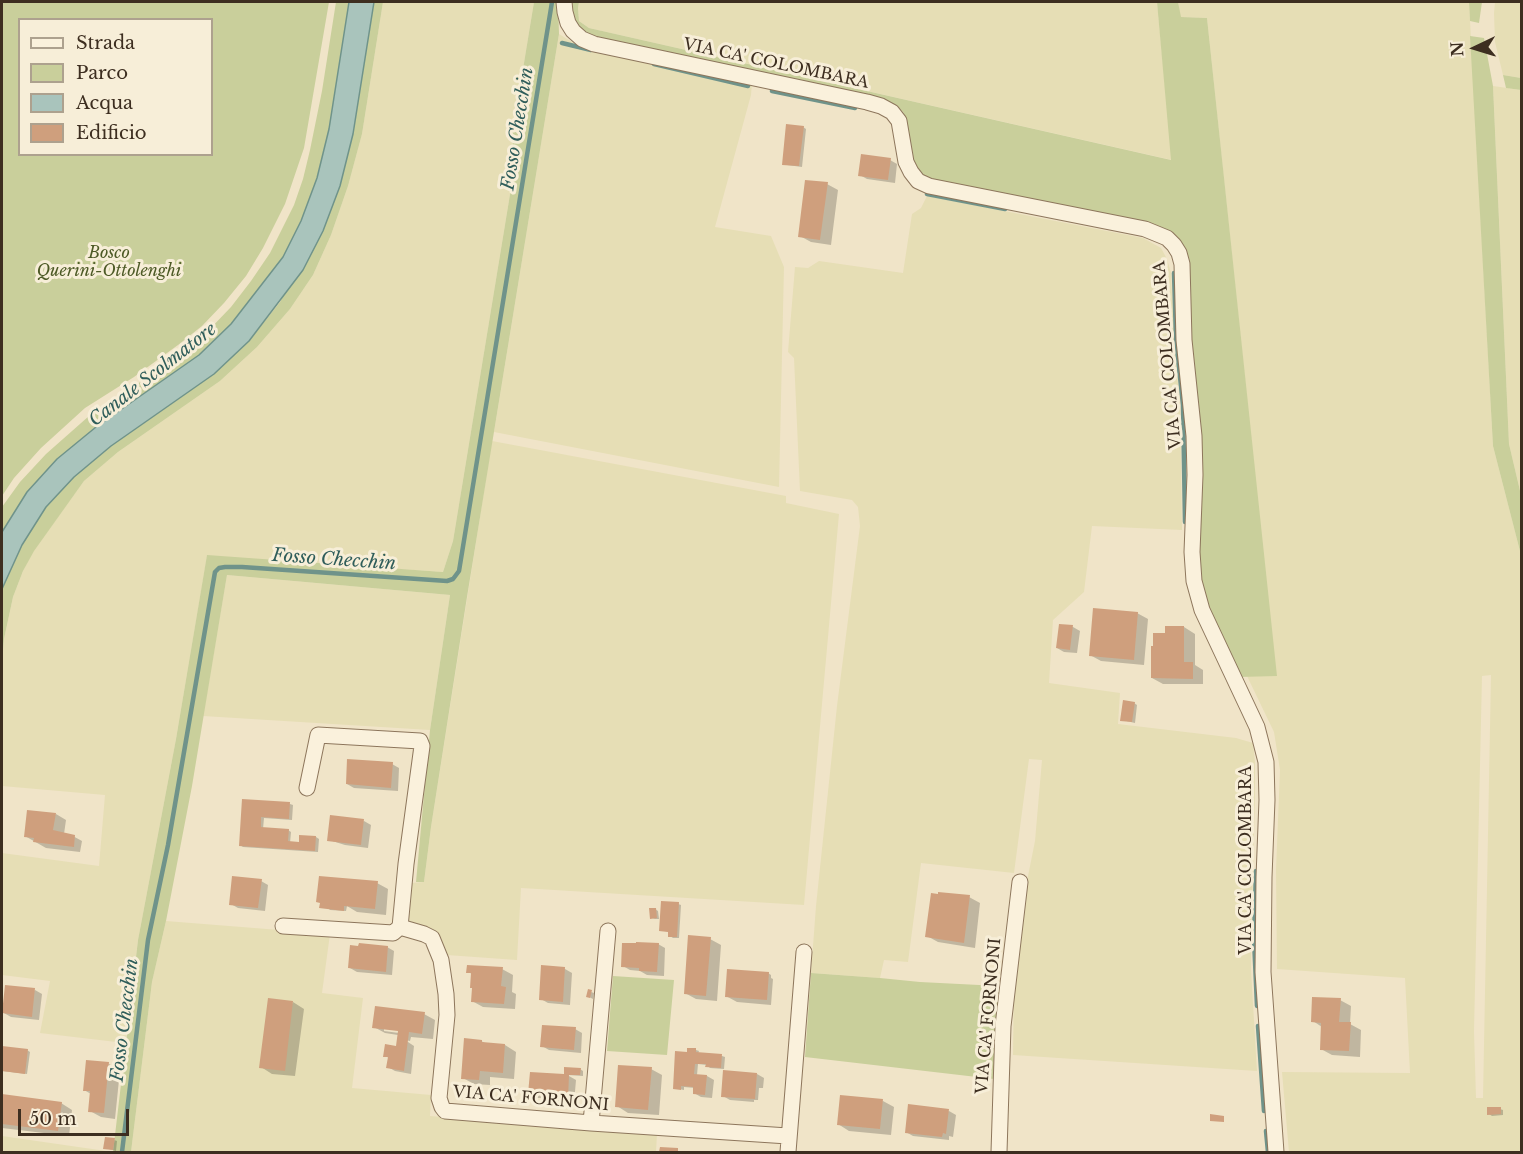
<!DOCTYPE html>
<style>
body{margin:0}
#map{position:relative;width:1523px;height:1154px;overflow:hidden;background:#f0e4c8;font-family:"Libre Baskerville",serif}
canvas{display:block}
.frame{position:absolute;inset:0;border:3px solid #3d2e20;pointer-events:none}
.legend{position:absolute;left:18px;top:18px;width:195px;height:138px;box-sizing:border-box;background:#f7eed8;border:2px solid #ada18e;margin:0;padding:8px 10px;list-style:none;font-size:18px;color:#3d2e20}
.legend li{display:flex;align-items:center;gap:12px;height:30px}
.legend b{width:30px;border:2px solid #ada18e}
.north{position:absolute;left:1445px;top:18px;width:60px;height:60px;-webkit-text-stroke:4px #f7eed8;paint-order:stroke;rotate:266deg;font-size:16px;font-weight:700;line-height:24px;text-align:center;color:#3d2e20}
.north::after{content:'';display:block;margin:auto;width:21px;height:27px;background:#3d2e20;clip-path:polygon(50% 0,100% 100%,50% 72%,0 100%)}
.scale{position:absolute;left:18px;top:1109px;width:111px;height:27px;box-sizing:border-box;border:3px solid #3d2e20;border-top:0;padding-left:8px;font-size:18px;line-height:21px;white-space:nowrap;color:#3d2e20;-webkit-text-stroke:4px #f7eed8;paint-order:stroke}
</style>
<div id="map">
<canvas width="1523" height="1154"></canvas>
<div class="frame"></div>
<ul class="legend">
<li><b style="height:8px;background:#faf1dc"></b>Strada</li>
<li><b style="height:16px;background:#c9cf9b"></b>Parco</li>
<li><b style="height:16px;background:#a9c4bc"></b>Acqua</li>
<li><b style="height:16px;background:#cf9f7d"></b>Edificio</li>
</ul>
<div class="north">N</div>
<div class="scale">50 m</div>
</div>
<script>
const ctx = document.querySelector('canvas').getContext('2d');
ctx.lineJoin = 'round';
function fillPath(path, color) { ctx.fillStyle = color; ctx.fill(path, 'evenodd'); }
const toPath = rows => new Path2D(rows.map(r => 'M' + r).join(''));
function stroke(path, color, width, dash) { ctx.strokeStyle = color; ctx.lineWidth = width; ctx.lineCap = dash ? 'butt' : 'round'; ctx.setLineDash(dash || []); ctx.stroke(path); }
function drawText(font, color, halo, rows, align = 'center') {
  ctx.font = font + ' "Libre Baskerville",serif'; ctx.lineWidth = 6; ctx.setLineDash([]); ctx.textBaseline = 'middle'; ctx.strokeStyle = halo; ctx.fillStyle = color; for (const [text, x, y, turn = 0] of rows) {
    ctx.save(); ctx.translate(x, y); ctx.rotate((+turn || 0) * Math.PI / 180); ctx.textAlign = isNaN(turn) ? turn : align; if (halo) ctx.strokeText(text, 0, 0); ctx.fillText(text, 0, 0); ctx.restore();
  }
}
fillPath(toPath([
 [383,2,534,2,512,136,515,164,453,541,443,572,207,556,176,739,138,940,125,1043,40,1033,50,981,2,975,2,853,99,866,105,795,2,786,2,662,4,639,13,597,23,571,33,551,84,481,118,452,220,381,257,347,290,309,313,275,331,235,348,186,362,134],
 [579,2,1157,2,1172,160,589,28,579,21,578,8],
 [1178,2,1469,2,1493,446,1521,555,1521,1152,1289,1152,1282,1072,1410,1073,1405,978,1277,969,1276,870,1280,770,1274,732,1247,676,1276,676,1207,18,1180,17],
 [1491,675,1483,1098,1476,1098,1474,1031,1482,676],
 [1495,2,1521,2,1521,78,1503,75,1495,42,1494,13],
 [559,34,579,46,752,83,751,95,715,227,771,236,784,267,779,487,494,432],
 [1493,86,1521,90,1521,495,1509,444],
 [927,196,1143,238,1161,248,1167,259,1171,273,1174,339,1180,406,1182,530,1092,526,1084,592,1053,620,1049,683,1120,693,1118,724,1236,738,1253,743,1255,762,1255,798,1251,939,1251,970,1257,1071,1013,1055,1014,977,1028,876,1035,841,1042,760,1029,759,1014,873,921,863,908,962,884,960,880,978,811,973,816,906,837,706,860,526,858,507,852,500,800,491,794,358,788,352,795,267,808,268,819,261,903,273,912,214,921,208],
 [492,441,786,496,786,503,839,514,804,905,521,888,517,960,447,955,438,933,433,930,414,924,410,922,408,917,411,883,424,882,431,827],
 [227,575,450,595,430,730,203,716],
 [166,921,330,934,322,993,363,998,352,1088,431,1095,430,1116,657,1134,656,1152,131,1152,152,982],
 [2,1136,113,1152,2,1152]
]), '#e6deb5');
fillPath(toPath([
 [2,2,329,2,304,148,285,204,263,248,246,276,224,303,202,326,178,345,134,377,85,408,41,448,14,478,2,496],
 [20,20,212,20,212,154,20,154],
 [336,2,349,2,329,129,317,178,301,221,283,257,231,324,199,355,96,427,57,460,27,492,2,532,2,507,20,482,46,454,89,416,181,355,207,332,231,307,251,281,270,253,294,205,303,179,310,150,322,91],
 [374,2,383,2,362,134,348,186,331,235,313,275,290,309,257,347,220,381,118,452,84,481,34,551,23,571,13,597,4,639,2,662,2,589,22,545,46,507,74,477,111,446,214,374,249,341,280,302,340,186,353,134],
 [534,2,558,2,559,34,467,597,431,827,424,882,416,882,430,730,450,595,227,575,192,786,166,921,152,982,131,1152,113,1152,138,940,176,739,207,555,443,572,453,541,515,164,512,136],
 [569,2,579,2,578,8,579,21,589,28,1171,160,1157,2,1178,2,1181,17,1207,18,1277,676,1239,677,1201,593,1178,240,941,185,921,176,910,153,906,119,903,112,896,105,869,98,595,40,578,30],
 [1469,2,1482,2,1479,23,1470,21],
 [1470,36,1484,38,1493,86,1509,444,1521,495,1521,555,1493,446],
 [1503,75,1521,78,1521,90,1506,88],
 [811,973,880,978,920,982,999,986,994,1079,805,1057],
 [613,976,674,980,667,1055,607,1051]
]), '#c9cf9b');
const water = toPath([
 [349,2,374,2,353,134,340,186,323,231,303,270,249,341,214,374,111,446,74,477,46,507,22,545,2,589,2,532,27,492,57,459,96,427,199,355,231,324,283,257,301,221,317,178,329,129,349,2]
]);
fillPath(water, '#a9c4bc');
stroke(water, '#6f938a', 1.5);
fillPath(toPath([
 [803,127,806,129,802,167,787,165,784,164],
 [890,160,897,164,895,183,867,179,860,175],
 [827,184,838,190,831,245,811,242,800,236],
 [1137,613,1148,619,1144,665,1101,661,1090,655],
 [1060,625,1073,627,1080,631,1077,653,1064,652,1057,648],
 [1184,627,1195,634,1195,665,1203,670,1203,684,1163,684,1152,678,1167,635],
 [1134,703,1137,705,1135,723,1122,720],
 [392,764,399,768,398,791,354,788,347,784],
 [243,801,290,804,293,805,292,820,264,818,263,829,288,830,291,832,290,843,300,843,316,837,319,839,318,852,243,847,240,845],
 [56,814,66,820,64,834,71,835,82,841,80,852,46,848,25,836],
 [364,821,371,825,368,848,345,845,329,840],
 [261,881,268,885,265,911,238,908,231,904],
 [377,883,388,889,386,915,357,912,347,906,346,911,330,910,328,908],
 [969,897,980,903,975,948,938,942,927,936],
 [678,904,681,905,679,938,673,938,670,936,670,932,660,930],
 [655,909,658,911,659,919,655,919,652,918],
 [710,939,721,945,717,1001,696,999,685,993],
 [658,944,665,948,664,976,647,975,640,971,630,970,623,966],
 [360,947,387,947,394,951,392,975,357,972,350,968],
 [543,967,565,969,572,973,570,1005,548,1003,541,999],
 [502,969,513,975,512,992,516,994,515,1009,483,1007,472,1001,472,974,468,972],
 [768,973,771,975,771,978,773,979,771,1005,737,1002,726,996],
 [35,990,42,994,39,1020,11,1017,4,1013],
 [591,992,594,993,593,999,587,996],
 [1340,1000,1351,1006,1350,1024,1361,1030,1360,1057,1332,1055,1321,1049,1322,1027,1313,1021],
 [293,1002,304,1009,295,1076,272,1074,261,1067],
 [424,1014,435,1020,433,1039,411,1037,410,1041,405,1040,414,1046,411,1074,395,1071,388,1067,389,1058,385,1056,397,1047,398,1035,385,1033,374,1027],
 [384,1028,399,1030,399,1033,384,1031],
 [575,1029,582,1033,581,1053,549,1050,542,1046],
 [481,1041,487,1044,505,1045,516,1052,514,1079,490,1077,490,1085,474,1084,463,1078],
 [2,1047,27,1050,30,1052,27,1074,2,1071],
 [696,1050,699,1051,698,1054,722,1056,725,1057,724,1069,710,1068,707,1065,698,1064,697,1075,707,1076,714,1080,712,1098,701,1097,694,1093,695,1088,684,1087,684,1090,674,1088,688,1054],
 [109,1064,120,1070,115,1119,101,1117,90,1111,91,1094,84,1090],
 [580,1069,583,1071,583,1076,568,1075],
 [651,1069,662,1075,659,1115,628,1113,617,1106],
 [531,1073,569,1076,576,1080,574,1103,554,1102,548,1098,537,1098,530,1094],
 [757,1074,764,1078,763,1088,759,1088,758,1100,754,1100,754,1102,730,1100,723,1096],
 [2,1095,61,1103,72,1110,69,1136,2,1128],
 [883,1101,894,1107,891,1135,849,1131,838,1124],
 [1500,1109,1503,1110,1503,1115,1492,1116,1489,1114],
 [949,1111,956,1115,953,1137,949,1136,949,1140,913,1136,906,1132],
 [114,1140,117,1141,116,1151,105,1148]
]), '#0003');
stroke(toPath([
 [562,43,591,50],
 [654,64,748,86],
 [772,91,855,108],
 [927,194,1005,209],
 [1174,273,1176,339,1183,405,1185,522],
 [1256,871,1254,939,1257,1006],
 [1258,1026,1264,1111],
 [1266,1131,1268,1152],
 [122,1152,148,940,168,845,215,572,219,568,225,567,242,567,447,581,453,579,459,571,552,2]
]), '#6f938a', 4.5);
fillPath(toPath([
 [786,124,804,126,799,166,782,165],
 [861,154,891,158,888,180,858,176],
 [805,180,828,182,820,240,798,237],
 [1093,608,1138,612,1134,660,1089,656],
 [1059,624,1073,625,1070,650,1056,648],
 [1165,626,1184,626,1184,662,1193,662,1193,679,1151,678,1151,646,1153,646,1153,633,1165,633],
 [1123,700,1135,702,1132,722,1120,721],
 [347,759,393,762,391,788,346,784],
 [242,799,290,802,289,819,261,817,261,827,289,829,288,841,299,842,299,835,316,836,315,851,239,846],
 [27,810,56,813,53,830,75,835,74,847,33,842,34,838,24,837],
 [330,815,364,819,361,845,327,841],
 [232,876,262,879,258,908,229,905],
 [319,876,378,881,375,909,344,906,344,911,319,908,320,903,316,902],
 [938,892,970,895,964,943,925,937,931,893,938,894],
 [661,901,679,902,677,937,668,937,668,932,659,931],
 [649,908,656,908,657,918,650,919],
 [688,935,711,937,706,996,684,994],
 [636,942,659,943,657,972,639,971,639,968,621,967,622,943,636,943],
 [359,943,388,946,386,972,348,968,350,945,358,946],
 [467,965,503,967,501,986,506,987,504,1004,471,1002,472,988,470,988,471,973,466,973],
 [541,965,565,967,563,1002,539,1000],
 [727,969,769,972,767,1000,725,997],
 [5,985,35,988,32,1017,2,1013],
 [588,989,592,990,590,998,586,997],
 [1312,997,1341,998,1339,1022,1351,1022,1349,1051,1320,1050,1321,1023,1311,1022],
 [268,998,293,1001,285,1071,259,1068],
 [375,1006,425,1012,422,1034,409,1032,404,1071,386,1068,388,1057,383,1057,385,1044,396,1046,398,1031,372,1028],
 [542,1025,576,1027,574,1050,540,1047],
 [464,1038,482,1040,482,1042,505,1044,503,1073,480,1071,479,1080,461,1079],
 [2,1046,28,1049,25,1074,2,1071],
 [687,1048,696,1048,696,1052,722,1054,721,1068,705,1067,706,1064,695,1064,694,1074,707,1075,705,1095,693,1094,693,1087,681,1086,681,1090,673,1089,675,1051,687,1052],
 [86,1060,109,1062,104,1113,88,1112,90,1091,83,1091],
 [618,1065,652,1067,648,1110,615,1107],
 [564,1067,581,1068,580,1075,569,1075,568,1100,545,1099,546,1096,528,1094,530,1072,564,1074],
 [723,1070,757,1073,755,1099,721,1097],
 [2,1094,62,1102,58,1131,2,1124],
 [840,1095,883,1099,880,1129,837,1125],
 [908,1104,949,1109,946,1134,943,1133,942,1137,905,1133],
 [1487,1107,1501,1107,1501,1114,1487,1115],
 [1210,1114,1224,1116,1224,1122,1210,1121],
 [105,1137,115,1138,113,1150,103,1149],
 [660,1147,678,1148,678,1152,659,1152]
]), '#cf9f7d');
const minor = toPath([
 [564,2,565,12,568,23,573,31,582,39,594,44,867,102,881,106,892,112,899,121,906,162,911,172,918,181,929,186,1145,229,1167,238,1174,245,1179,253,1182,264,1184,340,1194,436,1195,475,1192,552,1194,581,1202,610,1257,727,1266,762,1267,800,1264,877,1263,972,1276,1152],
 [307,788,318,735,420,741,422,746,406,864,400,927,424,934,432,938,441,960,446,994,447,1015,439,1098,442,1107,445,1111,591,1123,788,1136],
 [283,926,393,933,400,927],
 [591,1123,608,931],
 [788,1152,804,952],
 [999,1152,1003,1026,1020,882]
]);
stroke(minor, '#8d765c', 17);
stroke(minor, '#faf1dc', 15);
drawText('16px', '#3d2e20', '#f7eed8', [
 ["VIA CA' COLOMBARA",776,64,12],
 ["VIA CA' COLOMBARA",1168,355,-95],
 ["VIA CA' COLOMBARA",1246,860,-90],
 ["VIA CA' FORNONI",989,1016,-85],
 ["VIA CA' FORNONI",531,1099,5]
]);
drawText('italic 16px', '#4d5a26', '#f7eed8', [
 ["Bosco",109,253],
 ["Querini-Ottolenghi",109,271]
]);
drawText('italic 18px', '#2f5d5a', '#f7eed8', [
 ["Fosso Checchin",518,129,-81],
 ["Canale Scolmatore",153,375,-38],
 ["Fosso Checchin",334,560,4],
 ["Fosso Checchin",125,1020,-83]
]);
</script>
